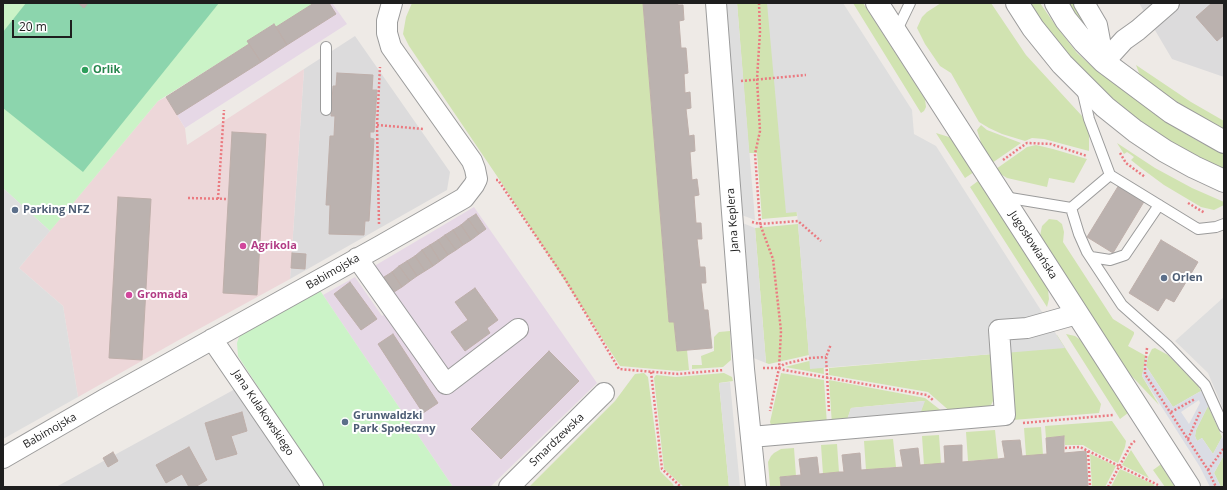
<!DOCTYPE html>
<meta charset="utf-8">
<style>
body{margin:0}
#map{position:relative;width:1227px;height:490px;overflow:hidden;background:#eeeae6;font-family:"Open Sans",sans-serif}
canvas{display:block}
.frame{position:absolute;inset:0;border:4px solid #1e1e1e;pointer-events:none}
.scale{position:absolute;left:12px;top:20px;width:60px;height:18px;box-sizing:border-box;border:2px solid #1e1e1e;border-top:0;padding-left:5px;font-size:12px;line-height:14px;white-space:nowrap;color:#1e1e1e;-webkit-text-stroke:3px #fff;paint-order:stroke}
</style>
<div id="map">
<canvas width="1227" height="490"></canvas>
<div class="frame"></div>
<div class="scale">20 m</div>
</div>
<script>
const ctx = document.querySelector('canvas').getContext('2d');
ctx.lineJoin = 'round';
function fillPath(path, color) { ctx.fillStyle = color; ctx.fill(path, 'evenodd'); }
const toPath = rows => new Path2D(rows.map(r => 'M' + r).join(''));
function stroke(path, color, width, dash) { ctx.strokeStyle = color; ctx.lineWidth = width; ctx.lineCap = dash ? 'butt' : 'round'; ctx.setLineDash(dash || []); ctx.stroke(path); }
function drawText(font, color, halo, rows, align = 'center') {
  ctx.font = font + ' "Open Sans",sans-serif'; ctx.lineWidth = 4; ctx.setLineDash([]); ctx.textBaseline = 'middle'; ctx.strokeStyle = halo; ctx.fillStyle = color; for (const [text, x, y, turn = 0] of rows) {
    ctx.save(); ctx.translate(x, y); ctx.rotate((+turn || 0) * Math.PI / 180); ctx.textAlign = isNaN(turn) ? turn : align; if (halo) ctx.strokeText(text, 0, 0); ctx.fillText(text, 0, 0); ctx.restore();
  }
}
fillPath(toPath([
 [1139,3,1224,3,1224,77,1172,59],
 [355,36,450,172,447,190,290,279,304,69],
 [237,388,306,487,56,487]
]), '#dcdbdc');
fillPath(toPath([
 [304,69,290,279,177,341,78,397,63,306,19,268,158,101,166,97,185,128,187,145]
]), '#edd7d9');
fillPath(toPath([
 [314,3,332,3,347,24,185,128,166,97,249,44,247,41,274,24],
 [474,207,597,383,490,487,453,487,323,295,355,277,382,316,397,305,371,268]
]), '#e6d8e6');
fillPath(toPath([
 [412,3,643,3,669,321,674,322,677,350,687,350,689,370,678,371,620,366,501,182,409,46,403,34,406,17],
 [737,3,778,3,797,216,762,219,757,153,749,153],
 [853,3,863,3,925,99,926,107,924,111,921,113],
 [941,3,991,3,1026,55,1082,116,1089,131,1089,151,1044,139,1032,138,1025,141,1002,134,989,128,979,122,951,73,940,66,925,44,917,28,922,17,927,12],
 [1030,3,1040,3,1056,26,1077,53,1096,70,1174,127,1196,140,1224,154,1224,169,1185,150,1166,139,1124,109,1082,70,1063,49,1040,19],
 [1069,3,1076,3,1088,29,1082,25],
 [1136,65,1191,102,1224,121,1224,131,1197,116,1143,78,1139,73],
 [981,125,987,130,1021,143,992,163,983,149,977,130],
 [936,133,949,137,954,142,974,172,965,178],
 [1117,143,1155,168,1192,188,1224,202,1224,205,1214,210,1201,207,1164,185,1141,168,1131,160,1134,157,1127,152,1124,154],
 [1036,145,1053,149,1087,159,1074,183,1049,178,1047,187,1007,178,999,173,996,169,1023,150,1027,147],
 [978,181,1045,284,1048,290,1049,299,1047,307,970,187],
 [1049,219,1057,220,1062,224,1064,232,1063,242,1113,319,1134,332,1134,334,1128,346,1146,356,1142,376,1159,405,1126,370,1040,236,1042,226],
 [798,224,809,355,769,364,766,363,755,228],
 [730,331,731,360,723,367,692,369,692,365,702,365,701,356,714,351,714,337,719,332],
 [1066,334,1075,336,1082,341,1128,413,1120,419],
 [1057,335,1101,404,1099,413,1013,420,1009,347],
 [1155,348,1168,355,1198,386,1201,391,1173,407,1146,366,1148,357,1152,349],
 [993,354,995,397,991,405,983,410,953,414,928,392,829,375,829,368],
 [823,359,824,374,785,367,809,361],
 [644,373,648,377,660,471,673,484,674,487,529,487,615,401,635,374],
 [724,373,732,377,733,381,719,383,729,487,684,487,664,469,654,378,656,375,676,377],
 [781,373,824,380,827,425,772,428,770,422],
 [829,380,925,398,947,415,919,417,924,401,851,408,846,423,832,425],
 [1208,406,1222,437,1213,454,1202,438,1197,441,1195,436,1196,430],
 [1112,421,1126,441,1125,447,1118,463,1093,451,1083,445,1065,445,1064,436,1046,438,1045,426],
 [1041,427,1043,455,1026,456,1024,428],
 [995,430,998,459,968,461,966,432],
 [939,435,941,464,924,465,922,436],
 [893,439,896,467,866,470,864,441],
 [837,444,839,472,823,474,821,445],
 [794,448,796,476,780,477,781,487,770,487,768,462,771,456,774,453,781,449],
 [1131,450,1149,478,1122,465],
 [1090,454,1116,466,1105,487,1092,487],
 [1224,455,1224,487,1221,487,1214,473],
 [1160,465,1161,465,1175,487,1165,487,1153,470],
 [1120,469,1153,484,1155,487,1111,487]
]), '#d1e3b1');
fillPath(toPath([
 [3,3,314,3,276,27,273,24,248,41,249,44,158,101,50,231,3,188],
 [319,289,323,295,453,487,323,487,238,356,237,343,240,334]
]), '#cbf3c7');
fillPath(toPath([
 [26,3,219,3,83,172,3,108,3,32]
]), '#8cd5ad');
fillPath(toPath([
 [722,3,737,3,755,220,739,214],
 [767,3,843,3,912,110,914,134,936,146,1065,348,810,369,797,212,786,213],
 [3,188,50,231,19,268,63,306,78,397,3,439],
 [740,222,755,228,766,363,751,357],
 [1224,297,1224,411,1208,373,1175,341],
 [730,382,740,487,729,487,719,383],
 [925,401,919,417,846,423,851,408]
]), '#dedede');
fillPath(toPath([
 [1146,356,1148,357,1146,366,1173,407,1201,391,1208,406,1196,430,1195,436,1197,441,1202,438,1213,454,1222,437,1224,442,1224,455,1214,473,1221,487,1210,487,1200,467,1142,376],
 [1199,400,1200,403,1189,424,1181,412]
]), '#dadce4');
const building = toPath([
 [78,3,88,3,84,8,78,3],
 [314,3,329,3,336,14,287,45,276,27,314,3],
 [643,3,677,3,678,5,683,5,684,20,679,21,681,48,686,48,688,73,684,74,685,93,690,92,691,108,686,109,689,136,694,135,695,151,690,152,692,180,697,179,699,195,694,196,696,223,701,223,702,239,697,239,700,267,705,267,706,283,701,283,704,310,708,310,712,348,677,351,674,322,669,322,643,3],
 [1212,3,1224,3,1224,35,1217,41,1196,17,1212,3],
 [274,24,287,45,261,62,247,41,274,24],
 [249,44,261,62,177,115,166,97,249,44],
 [337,73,373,75,372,90,377,90,374,132,370,132,370,138,374,139,369,221,365,221,364,235,329,234,330,205,326,205,330,136,334,136,335,116,331,116,333,86,336,86,337,73],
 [232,132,266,134,257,295,223,293,232,132],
 [1122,180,1148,195,1113,253,1087,237,1122,180],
 [118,197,151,199,142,360,109,358,118,197],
 [476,214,486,229,479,234,468,219,476,214],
 [468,219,479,234,471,240,461,225,468,219],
 [461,225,471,240,463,245,453,230,461,225],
 [453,230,463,245,456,250,445,235,453,230],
 [445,235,456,250,448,255,438,240,445,235],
 [438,240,448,255,440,261,430,245,438,240],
 [1161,240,1198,262,1174,302,1166,298,1158,311,1129,293,1161,240],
 [430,245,440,261,433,266,422,250,430,245],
 [422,250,433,266,425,271,415,256,422,250],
 [292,253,306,254,305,269,291,268,292,253],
 [415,256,425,271,417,276,407,261,415,256],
 [407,261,417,276,410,281,399,266,407,261],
 [399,266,410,281,402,287,392,272,399,266],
 [392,272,402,287,394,292,384,277,392,272],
 [350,282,377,319,361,330,334,294,350,282],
 [475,288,498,320,487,328,490,333,465,351,451,332,468,320,455,302,475,288],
 [393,334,438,403,423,413,378,344,393,334],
 [549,351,579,381,501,459,471,429,549,351],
 [242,412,247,431,231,436,237,454,216,460,205,423,242,412],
 [1064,436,1064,453,1086,451,1088,487,781,487,780,477,801,475,799,459,817,457,819,474,839,472,844,472,842,455,860,453,861,470,903,467,900,450,918,448,920,465,945,463,944,446,962,445,962,462,998,459,1005,458,1002,441,1020,440,1022,456,1047,454,1046,438,1064,436],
 [189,447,207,480,195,487,189,487,182,474,166,483,156,465,189,447],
 [113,452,118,461,108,467,103,458,113,452]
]);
fillPath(building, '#bbb2af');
stroke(building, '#beafaa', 1);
const service = toPath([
 [896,32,910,3],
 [1082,89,1089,119,1110,175,1198,229,1216,227,1224,224],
 [326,110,326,47],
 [1004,197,1071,208],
 [1071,208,1079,234,1087,252,1122,305,1167,345,1205,385,1224,427],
 [1071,208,1110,175],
 [1091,257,1110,260,1125,255,1159,205]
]);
const minor = toPath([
 [716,3,744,369,756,487],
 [1084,3,1097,25,1104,62],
 [1104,62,1124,40,1138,30,1169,3],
 [357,258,446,384,518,329],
 [212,339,313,487],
 [751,437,1005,415,999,330,1027,328,1077,314],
 [3,458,105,399,380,246,464,198,474,185,477,179,475,169,472,161,391,47,387,33,387,21,392,3],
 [509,487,604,393]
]);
const tertiary = toPath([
 [877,3,1189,487],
 [1017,3,1033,28,1062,64,1105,107,1135,131,1165,151,1194,167,1224,181],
 [1056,3,1066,20,1084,42,1104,62,1171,112,1224,142]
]);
stroke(service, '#9b9b9b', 12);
stroke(minor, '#9b9b9b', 22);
stroke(tertiary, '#9b9b9b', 24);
stroke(toPath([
 [759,3,760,32,757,79,760,131,755,154,760,224,773,259,781,331,779,368,770,411],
 [741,81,806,75],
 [377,125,424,129],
 [1120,153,1126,163,1145,177],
 [1003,160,1027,143,1051,144,1087,156],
 [496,180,498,180,565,279,619,369,678,374,724,370],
 [188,198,228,199],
 [218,199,224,110],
 [1188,203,1205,213],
 [752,222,760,224,798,221,821,241],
 [379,224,377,125,380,67],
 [1147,348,1145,366,1145,374,1208,470,1216,487],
 [763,368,779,368,784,364,810,358,826,357],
 [779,368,784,370,927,395,934,401],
 [651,372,662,469,681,487],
 [829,411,826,357,831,344],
 [1171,412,1195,399],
 [1023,423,1114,415],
 [1188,439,1200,412],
 [1065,448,1080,447,1158,485],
 [1088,451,1090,487],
 [1208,470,1224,448],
 [1108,487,1132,443,1135,441]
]), '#eb7a80', 2.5, [2, 2]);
stroke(service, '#fff', 10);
stroke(minor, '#fff', 20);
stroke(tertiary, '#fff', 22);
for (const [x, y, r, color] of [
 [85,70,4,"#2e9e5b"],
 [15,210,4,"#5c6f8a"],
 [243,246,4,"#d1479c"],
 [1164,278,4,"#5c6f8a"],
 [129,295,4,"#d1479c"],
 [345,422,4,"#5c6f8a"]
]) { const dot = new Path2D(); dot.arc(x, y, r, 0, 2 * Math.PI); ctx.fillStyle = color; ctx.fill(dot); stroke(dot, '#fff', 1.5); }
drawText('bold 11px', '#27864d', '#fff', [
 ["Orlik",93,70]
], 'left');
drawText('bold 11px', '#4e5e75', '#fff', [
 ["Parking NFZ",23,210],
 ["Orlen",1172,278],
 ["Grunwaldzki",353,416],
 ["Park Społeczny",353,429]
], 'left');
drawText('11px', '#1e1e1e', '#fff', [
 ["Jana Keplera",733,220,-94],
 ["Jugosłowiańska",1033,245,57],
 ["Babimojska",333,272,-30],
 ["Jana Kułakowskiego",263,413,56],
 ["Babimojska",50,431,-30],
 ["Smardzewska",557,440,-44]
]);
drawText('bold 11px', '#b23c85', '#fff', [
 ["Agrikola",251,246],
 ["Gromada",137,295]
], 'left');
</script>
